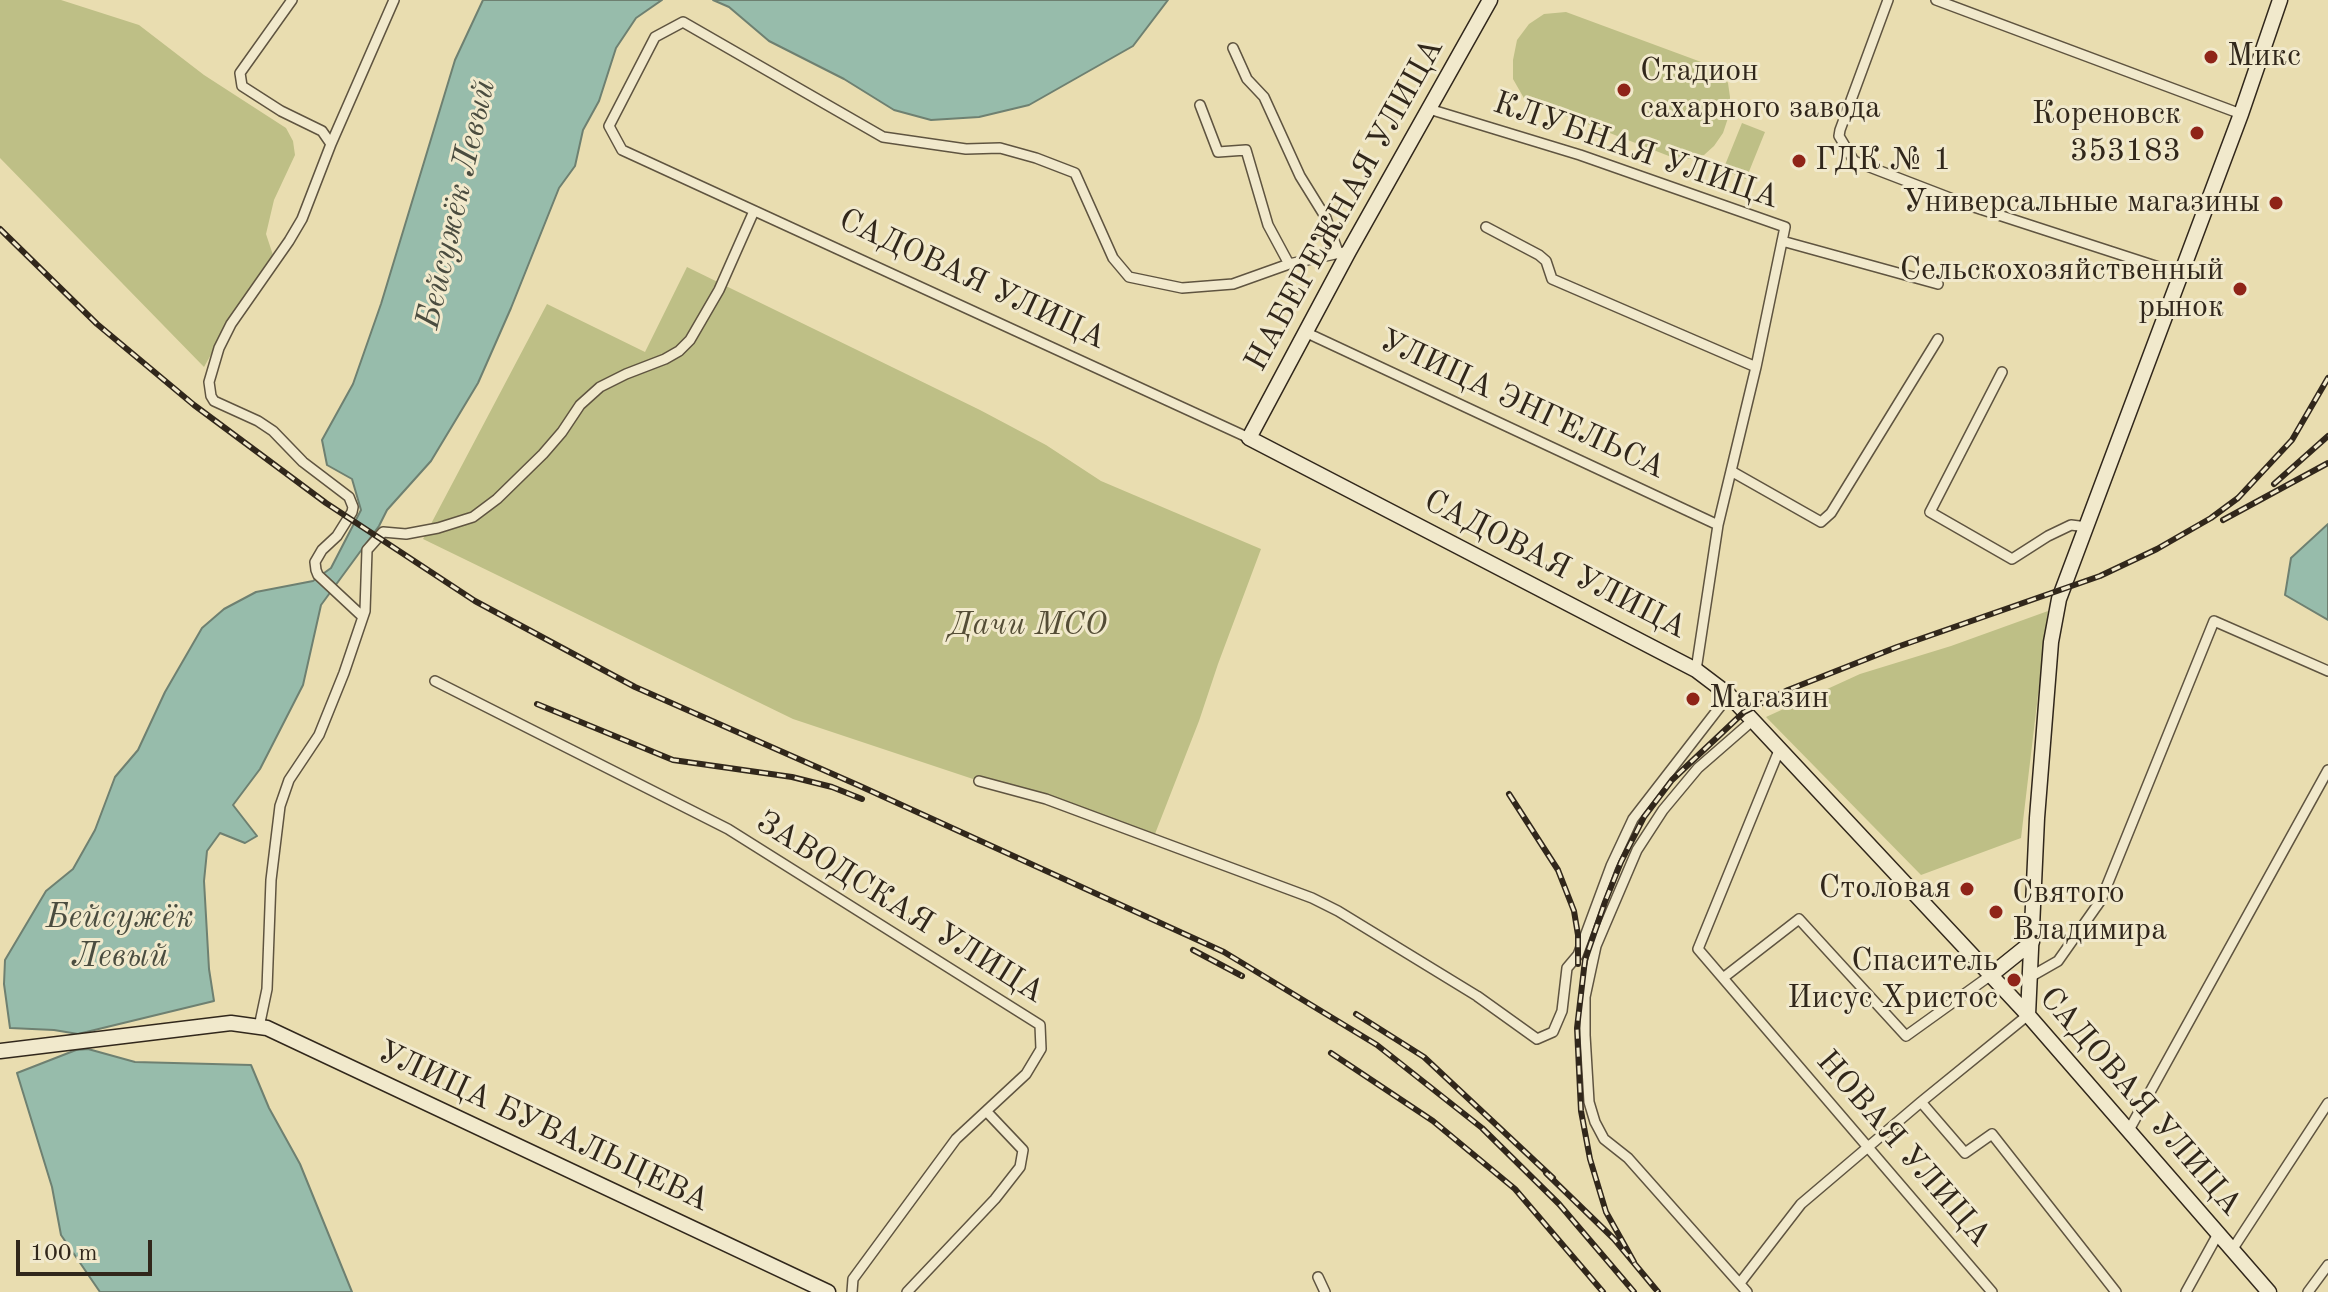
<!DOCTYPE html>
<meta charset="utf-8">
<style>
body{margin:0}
#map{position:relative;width:2328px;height:1292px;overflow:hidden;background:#e9ddb0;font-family:"Old Standard TT",serif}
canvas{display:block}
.scale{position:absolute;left:16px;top:1240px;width:136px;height:36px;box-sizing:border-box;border:4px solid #31271b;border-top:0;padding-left:10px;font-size:24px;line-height:28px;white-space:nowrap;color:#31271b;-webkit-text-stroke:6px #f1e9cc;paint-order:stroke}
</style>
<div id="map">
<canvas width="2328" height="1292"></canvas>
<div class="scale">100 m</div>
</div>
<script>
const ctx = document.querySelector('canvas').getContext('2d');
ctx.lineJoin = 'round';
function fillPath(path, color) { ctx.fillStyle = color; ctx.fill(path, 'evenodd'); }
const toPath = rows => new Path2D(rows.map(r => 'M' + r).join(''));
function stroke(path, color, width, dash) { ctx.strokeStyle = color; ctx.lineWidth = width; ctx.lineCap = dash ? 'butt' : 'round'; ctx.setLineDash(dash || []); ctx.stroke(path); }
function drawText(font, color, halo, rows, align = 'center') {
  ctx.font = font + ' "Old Standard TT",serif'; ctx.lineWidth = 6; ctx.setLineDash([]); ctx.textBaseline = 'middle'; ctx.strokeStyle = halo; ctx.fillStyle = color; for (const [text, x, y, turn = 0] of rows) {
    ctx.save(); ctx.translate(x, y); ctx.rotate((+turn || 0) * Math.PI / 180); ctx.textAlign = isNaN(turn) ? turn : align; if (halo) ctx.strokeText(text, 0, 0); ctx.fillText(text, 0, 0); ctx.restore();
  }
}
fillPath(toPath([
 [0,0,61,0,139,25,204,75,286,128,293,141,295,155,274,200,266,234,274,258,230,321,204,367,0,158],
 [1566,12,1712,66,1721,73,1728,83,1730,97,1729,115,1723,133,1714,146,1704,155,1691,159,1674,158,1525,100,1513,79,1513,60,1517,40,1529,24,1544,14],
 [1742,123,1765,132,1746,179,1723,170],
 [687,267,980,410,1046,445,1101,481,1261,549,1218,664,1199,721,1153,839,793,719,423,539,547,304,645,352],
 [2048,611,2021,838,1921,875,1766,717,1860,674,1951,646]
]), '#bebf86');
const water = toPath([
 [483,0,662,0,636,18,616,48,599,101,583,130,575,166,559,188,511,308,478,383,431,461,387,510,379,526,321,605,303,685,260,769,233,805,257,836,245,843,220,833,207,851,204,881,209,969,214,1001,78,1034,54,1030,10,1028,4,984,5,960,46,891,73,869,95,830,115,777,138,750,165,692,202,628,224,609,256,592,313,581,331,568,361,510,352,479,327,465,322,440,353,384,381,304,455,60,483,0],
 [713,0,1168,0,1133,46,1029,105,979,117,931,120,894,110,844,79,769,41,729,7,713,0],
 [2328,524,2328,620,2285,595,2291,558,2328,524],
 [88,1049,135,1062,251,1065,269,1108,300,1164,352,1292,100,1292,61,1235,52,1187,17,1073,76,1050,88,1049]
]);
fillPath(water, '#97bcab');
stroke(water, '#6e8071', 2);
const street = toPath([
 [292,0,240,73,242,86,281,111,322,131,331,144],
 [1888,0,1840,130,1839,136,1854,161,1971,206,2180,274],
 [1936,0,2241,114],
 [1233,48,1247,79,1264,97,1300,176,1326,218,1338,252],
 [1200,105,1218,152,1246,150,1268,225,1289,264],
 [1429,109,1580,155,1785,227,1756,367,1718,525,1696,670],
 [1486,227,1539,255,1546,261,1552,279,1756,367],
 [1782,241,1938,284],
 [1305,332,1718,525],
 [2002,372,1930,512,2012,559,2048,536,2071,525,2087,527],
 [1249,438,622,150,609,126,655,37,683,22,883,137,966,149,1000,148,1036,158,1075,173,1113,258,1129,277,1182,288,1233,284,1289,264,1349,251],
 [1731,471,1821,522,1831,513,1938,339],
 [363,617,318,575,316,570,315,562,322,550,337,536,352,512,353,507,349,497,303,462,273,431,258,421,214,401,211,396,209,382,219,348,231,324,289,241,302,219,331,144,394,0],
 [435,681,728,829,1040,1025,1041,1049,1026,1074,956,1139,853,1279,852,1292],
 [1780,748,1698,949,1992,1292],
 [979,781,1046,799,1312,898,1338,911,1477,996,1537,1039,1553,1032,1562,1011,1567,968,1578,955,1611,866,1633,819,1729,695],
 [2030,977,2058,961,2101,900,2214,621,2328,671],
 [1723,978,1799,919,1906,1036,1991,975],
 [259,1027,267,989,271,880,280,806,289,780,319,735,344,673,365,611,367,550,383,532,406,534,438,528,473,517,497,499,543,454,562,432,580,405,600,387,626,374,665,359,679,351,690,340,719,290,754,211],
 [1921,1102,1965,1153,1992,1134,2116,1292],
 [2129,1130,2328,770],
 [2232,1250,2328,1103],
 [1318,1277,1325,1292],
 [1740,1283,1801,1204,1921,1102,2028,1015],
 [907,1292,995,1199,1020,1167,1023,1150,987,1112],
 [1747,1292,1628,1158,1604,1139,1595,1122,1589,1102,1585,1035,1585,997,1596,946,1637,850,1663,810,1698,768,1752,721],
 [2186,1292,2218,1234],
 [2308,1292,2328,1265]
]);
const secondary = toPath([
 [1490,0,1349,251,1249,438,1696,670,1729,695,2028,1015,2269,1292],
 [1991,975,2032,942],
 [2028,1015,2037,818,2051,642,2059,599,2241,114,2280,0],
 [0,1051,231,1023,267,1028,828,1292]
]);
stroke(street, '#5f5440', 12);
stroke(secondary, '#31271b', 17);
stroke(street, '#f1e9cc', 9);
stroke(secondary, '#f1e9cc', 14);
const rail = toPath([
 [0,229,97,324,194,405,326,503,475,601,635,687,860,786,1224,952,1377,1045,1482,1128,1559,1204,1634,1292],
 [2274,484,2328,436],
 [2223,520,2328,463],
 [537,704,673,760,792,777,832,787,862,799],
 [1509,794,1558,870,1574,911,1578,935,1578,964],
 [1193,950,1242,976],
 [1356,1014,1424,1057,1553,1178],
 [1331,1053,1433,1121,1515,1189,1603,1292],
 [1546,1173,1614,1239,1658,1292],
 [1634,1262,1606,1212,1590,1159,1581,1111,1577,1028,1585,960,1605,902,1621,862,1644,817,1672,780,1744,712,1788,690,1897,647,2100,576,2157,549,2211,518,2238,498,2292,440,2328,378]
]);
stroke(rail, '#31271b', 6);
stroke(rail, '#f1e9cc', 3, [9]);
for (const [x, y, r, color] of [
 [2211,57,8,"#8f2418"],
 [1624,90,8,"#8f2418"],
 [2197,133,8,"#8f2418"],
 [1799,161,8,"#8f2418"],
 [2276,203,8,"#8f2418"],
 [2240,289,8,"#8f2418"],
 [1693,699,8,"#8f2418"],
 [1967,889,8,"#8f2418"],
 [1996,912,8,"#8f2418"],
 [2014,980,8,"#8f2418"]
]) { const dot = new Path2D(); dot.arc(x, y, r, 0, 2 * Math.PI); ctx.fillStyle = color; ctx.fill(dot); stroke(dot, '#f1e9cc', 3); }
drawText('32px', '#31271b', '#f1e9cc', [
 ["Микс",2227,57],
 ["Стадион",1640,72],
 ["сахарного завода",1640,109],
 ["Кореновск",2181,115,"right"],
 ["353183",2181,152,"right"],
 ["ГДК № 1",1815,161],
 ["Универсальные магазины",2260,203,"right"],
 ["Сельскохозяйственный",2224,271,"right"],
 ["рынок",2224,308,"right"],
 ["Магазин",1709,699],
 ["Столовая",1951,889,"right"],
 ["Святого",2012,894],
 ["Владимира",2012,931],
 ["Спаситель",1998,962,"right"],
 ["Иисус Христос",1998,999,"right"]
], 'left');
drawText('32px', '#31271b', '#f1e9cc', [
 ["КЛУБНАЯ УЛИЦА",1636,151,19],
 ["НАБЕРЕЖНАЯ УЛИЦА",1345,205,-61],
 ["САДОВАЯ УЛИЦА",972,280,25],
 ["УЛИЦА ЭНГЕЛЬСА",1522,405,25],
 ["САДОВАЯ УЛИЦА",1555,565,27],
 ["ЗАВОДСКАЯ УЛИЦА",900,908,32],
 ["САДОВАЯ УЛИЦА",2140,1102,49],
 ["УЛИЦА БУВАЛЬЦЕВА",543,1127,25],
 ["НОВАЯ УЛИЦА",1903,1149,49]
]);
drawText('italic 32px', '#544d36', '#f1e9cc', [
 ["Дачи МСО",1028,626]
]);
drawText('italic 34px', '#4a4c3f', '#f1e9cc', [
 ["Бейсужёк Левый",457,204,-77],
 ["Бейсужёк",120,918],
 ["Левый",120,957]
]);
</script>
